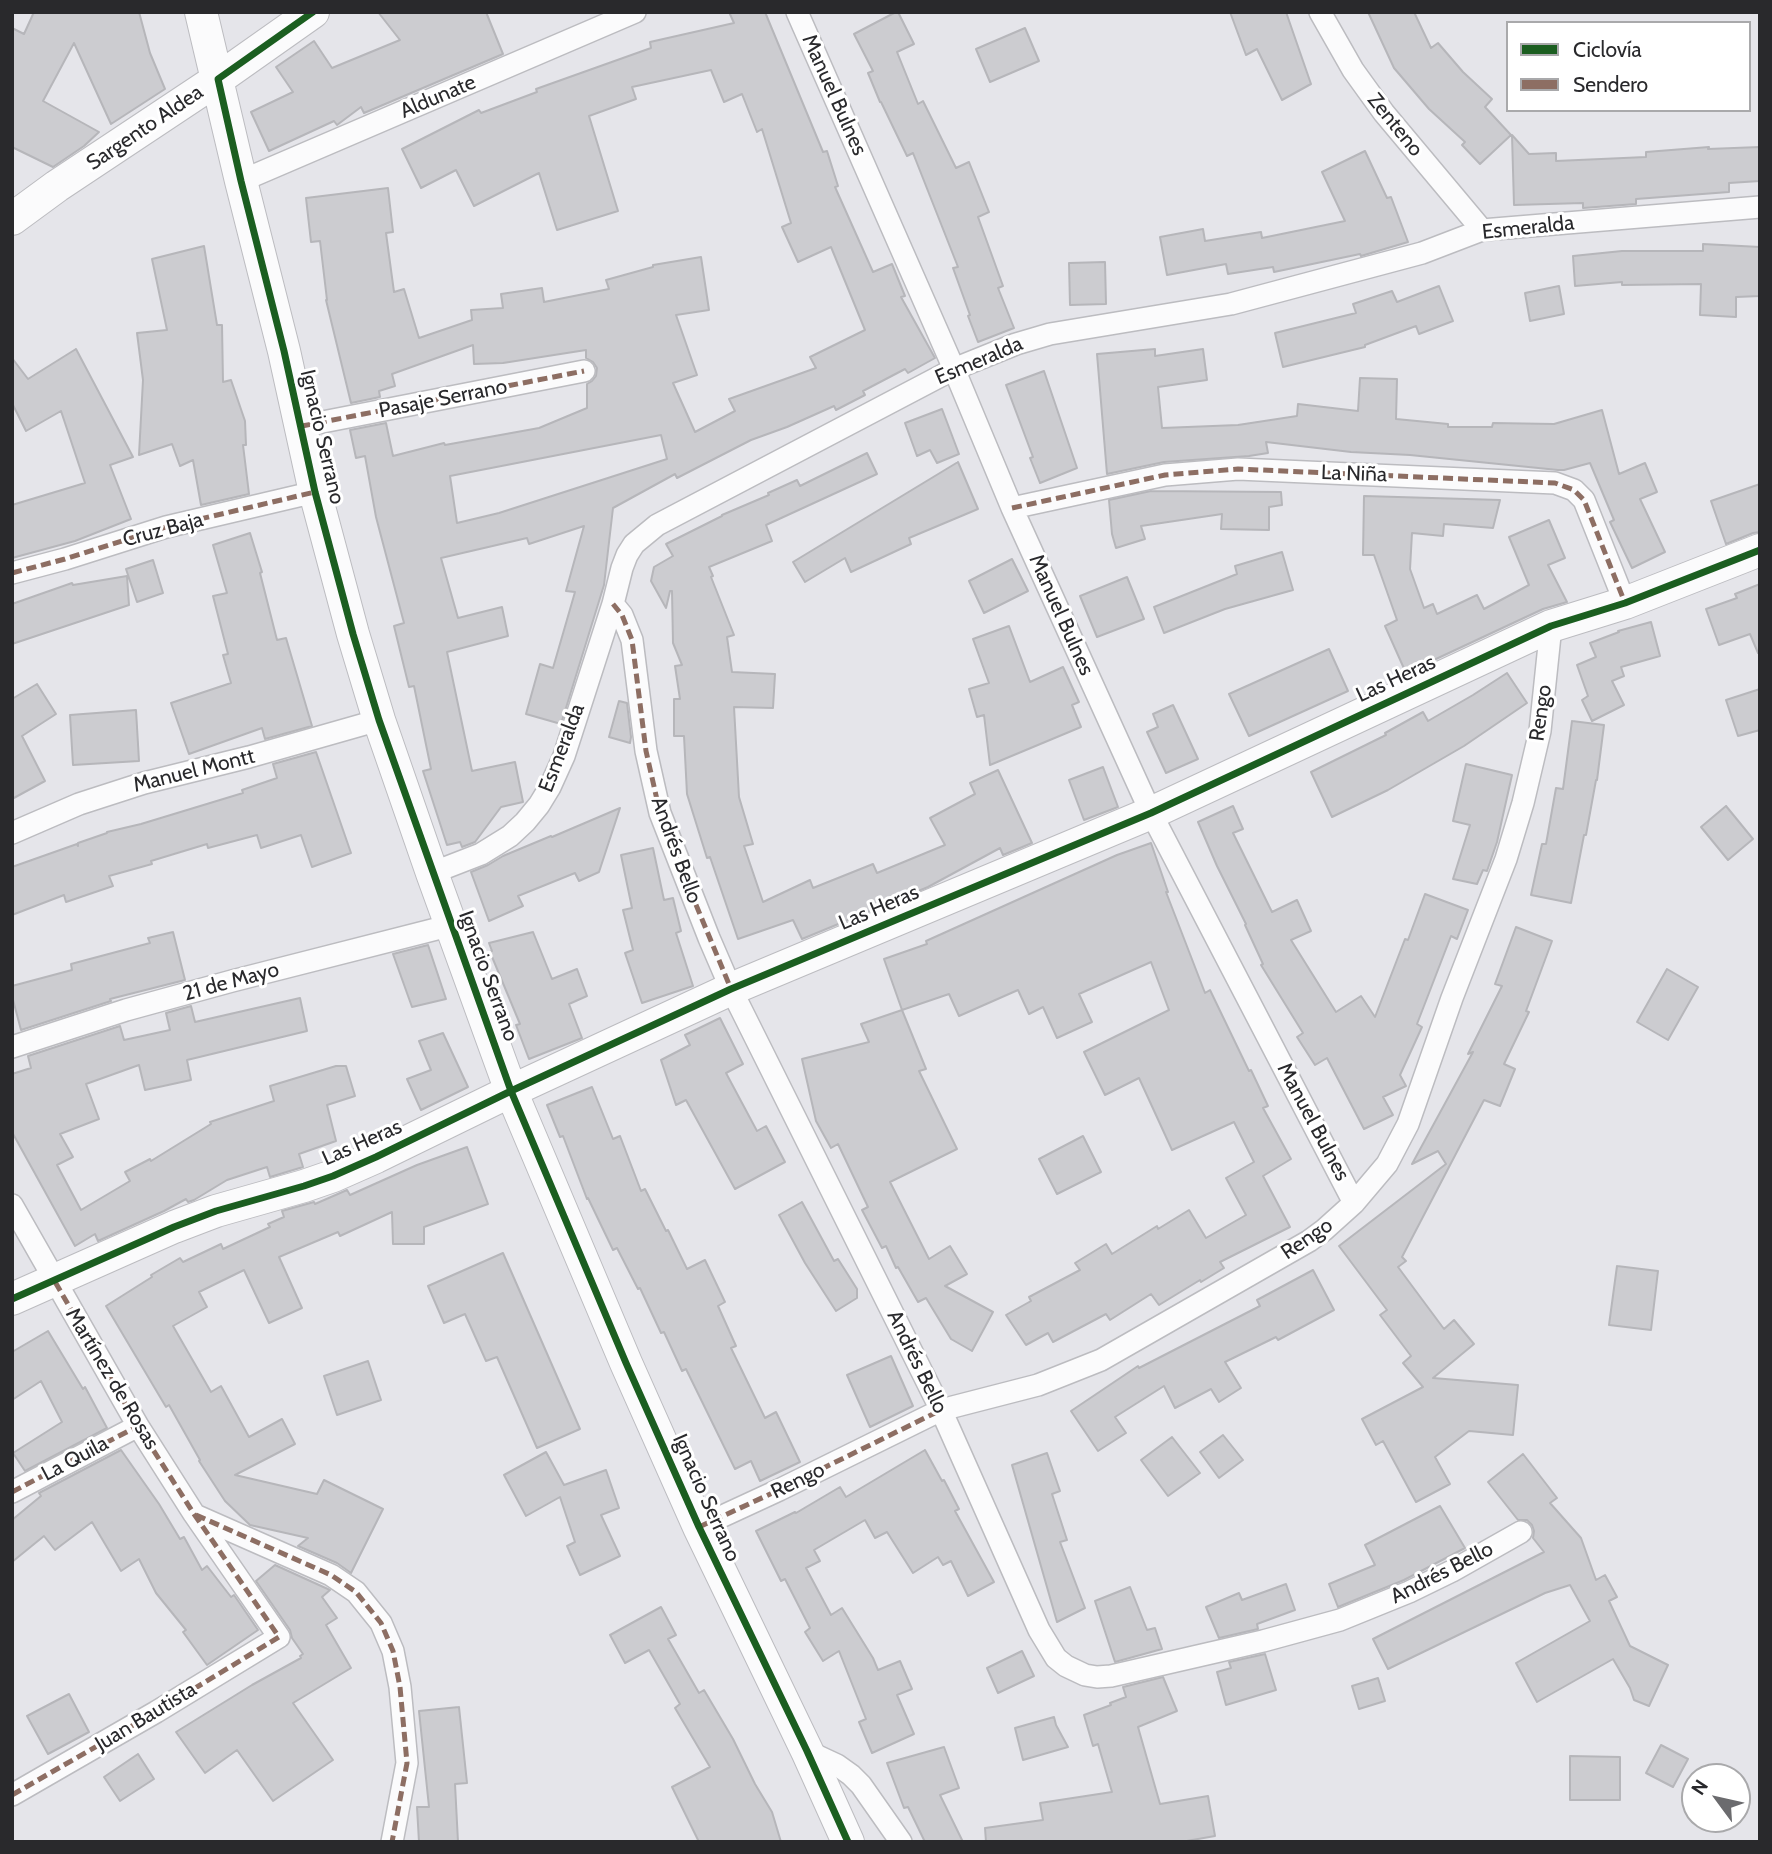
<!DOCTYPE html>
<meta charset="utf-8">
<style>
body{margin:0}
#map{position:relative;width:1772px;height:1854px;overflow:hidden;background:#e5e5ea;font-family:Cabin,sans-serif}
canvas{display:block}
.frame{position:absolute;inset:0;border:14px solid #29292c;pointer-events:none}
.legend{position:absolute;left:1506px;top:21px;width:245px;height:91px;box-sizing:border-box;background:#fff;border:2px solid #a9a9ab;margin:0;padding:9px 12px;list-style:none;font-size:21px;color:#29292c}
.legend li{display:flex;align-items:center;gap:14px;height:35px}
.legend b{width:35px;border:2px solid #a9a9ab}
.north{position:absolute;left:1681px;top:1763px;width:70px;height:70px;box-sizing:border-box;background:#fff;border:2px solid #a9a9ab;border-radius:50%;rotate:303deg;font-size:19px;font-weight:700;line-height:28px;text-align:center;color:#29292c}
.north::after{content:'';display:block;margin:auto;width:24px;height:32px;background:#6b6b6e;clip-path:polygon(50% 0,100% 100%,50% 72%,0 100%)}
</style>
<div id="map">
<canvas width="1772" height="1854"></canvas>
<div class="frame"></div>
<ul class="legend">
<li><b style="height:9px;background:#1b5e20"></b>Ciclovía</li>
<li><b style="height:9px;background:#8d6e63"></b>Sendero</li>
</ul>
<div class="north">N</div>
</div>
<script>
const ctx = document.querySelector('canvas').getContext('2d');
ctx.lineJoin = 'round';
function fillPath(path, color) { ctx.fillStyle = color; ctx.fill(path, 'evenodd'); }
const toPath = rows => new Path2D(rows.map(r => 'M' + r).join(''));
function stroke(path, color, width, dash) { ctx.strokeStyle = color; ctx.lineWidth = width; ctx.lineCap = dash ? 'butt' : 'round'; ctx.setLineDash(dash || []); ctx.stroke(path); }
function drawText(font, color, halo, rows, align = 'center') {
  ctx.font = font + ' Cabin,sans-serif'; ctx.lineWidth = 6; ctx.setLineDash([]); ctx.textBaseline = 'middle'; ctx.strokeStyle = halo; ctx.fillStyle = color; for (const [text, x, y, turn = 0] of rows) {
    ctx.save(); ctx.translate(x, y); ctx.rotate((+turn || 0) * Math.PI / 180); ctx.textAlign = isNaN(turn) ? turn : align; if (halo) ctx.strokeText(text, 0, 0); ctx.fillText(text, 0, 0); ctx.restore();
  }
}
const building = toPath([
 [34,12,139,12,150,53,165,89,111,124,74,43,43,101,99,132,84,146,53,167,12,147,12,28,24,34,34,12],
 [378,12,486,12,503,54,364,113,361,107,337,125,334,121,269,151,251,112,293,92,276,67,314,41,332,68,400,40,378,12],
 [729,12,765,12,823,152,827,151,838,186,835,187,873,272,892,264,905,296,901,297,935,358,908,373,905,369,863,391,865,395,836,410,834,406,787,427,751,440,677,478,675,474,613,508,604,585,561,724,526,714,540,664,553,668,575,592,566,591,584,526,529,544,527,538,441,558,458,618,502,607,508,636,447,652,472,771,515,762,523,802,501,807,475,842,462,847,460,842,447,845,423,771,431,769,414,686,409,687,394,626,404,623,376,517,365,456,356,458,350,430,386,423,393,456,444,443,445,445,539,428,587,408,587,384,592,381,596,376,597,368,593,362,586,358,586,350,503,363,474,364,473,345,392,374,395,386,379,391,380,397,351,403,326,300,327,300,320,241,311,242,306,198,388,188,393,232,386,233,394,292,404,289,419,338,472,320,471,310,503,308,501,294,542,288,544,302,609,289,606,280,653,267,653,265,701,257,709,310,676,315,697,375,673,383,695,432,735,411,729,399,816,368,810,357,865,330,831,247,798,262,782,227,791,223,762,129,757,132,742,94,724,102,711,70,632,87,636,99,589,116,618,211,557,230,539,173,474,206,456,170,421,188,402,149,479,110,481,113,537,92,536,89,651,48,650,42,734,23,729,12],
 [661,435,667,459,499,513,457,523,450,476,661,435],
 [896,12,898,12,914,44,897,52,918,104,923,101,956,168,969,162,989,212,978,217,1003,286,998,288,1014,328,978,342,968,316,970,315,953,268,958,267,913,153,907,156,881,102,880,102,868,73,873,71,854,34,896,12],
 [1230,12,1286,12,1311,84,1282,100,1257,49,1246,55,1230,12],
 [1368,12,1414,12,1431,48,1438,43,1463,72,1492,99,1485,107,1511,135,1480,164,1462,145,1465,142,1429,109,1394,68,1368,12],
 [1025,28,1039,61,990,82,976,49,1025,28],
 [1512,135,1529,154,1556,153,1556,161,1646,157,1646,152,1709,147,1708,149,1760,147,1760,181,1729,183,1729,192,1636,199,1636,204,1583,208,1583,203,1514,205,1512,135],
 [1365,151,1387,198,1391,197,1408,242,1361,256,1360,254,1274,272,1273,267,1228,274,1226,264,1167,275,1160,237,1203,229,1205,241,1261,232,1262,238,1345,221,1322,172,1365,151],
 [1703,244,1760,247,1760,296,1736,297,1736,317,1700,315,1701,284,1622,285,1622,282,1575,286,1573,256,1622,251,1703,251,1703,244],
 [204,246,217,325,222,325,223,382,231,380,245,421,246,445,243,445,249,494,201,505,193,460,180,466,172,444,139,455,143,380,137,333,167,330,152,259,204,246],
 [1105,262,1106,304,1070,305,1069,263,1105,262],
 [1439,286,1453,321,1419,334,1416,326,1365,345,1365,347,1283,367,1275,333,1356,313,1353,304,1392,291,1397,302,1439,286],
 [1559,286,1564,314,1530,321,1525,293,1559,286],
 [76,349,133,457,110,465,131,519,75,541,12,558,12,505,85,483,61,411,26,431,12,403,12,358,28,379,76,349],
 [1155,349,1155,356,1203,349,1207,380,1158,387,1162,428,1238,425,1297,416,1298,404,1358,411,1360,378,1397,379,1396,419,1448,424,1448,427,1492,427,1493,423,1554,424,1602,410,1619,474,1645,463,1657,492,1640,499,1665,552,1632,568,1610,522,1614,520,1590,463,1564,470,1558,470,1410,455,1351,452,1266,442,1268,453,1249,456,1164,462,1107,474,1097,354,1155,349],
 [1044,371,1077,468,1040,483,1030,458,1033,457,1006,385,1044,371],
 [942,409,959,454,937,463,930,450,917,456,905,423,942,409],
 [867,453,877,474,766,525,772,541,709,567,713,576,711,577,734,635,727,637,732,672,775,674,773,708,734,707,739,797,753,844,744,846,763,902,810,880,813,888,873,864,877,873,945,845,930,818,975,794,970,783,998,770,1032,843,1003,855,1000,848,928,887,802,939,793,920,738,939,710,857,707,858,687,794,684,736,674,736,674,699,680,699,675,666,682,665,673,643,672,591,670,591,666,608,651,581,654,567,673,556,666,544,722,516,722,515,769,495,768,493,797,480,800,486,867,453],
 [958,462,978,509,909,538,911,544,851,572,845,558,805,582,793,562,958,462],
 [1760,484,1760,532,1753,533,1726,544,1711,501,1760,484],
 [1151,491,1281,492,1282,505,1269,507,1269,530,1221,529,1222,514,1141,526,1145,539,1116,548,1112,534,1109,500,1151,491],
 [1364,496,1500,500,1493,528,1444,524,1443,536,1412,533,1410,569,1424,608,1433,604,1437,614,1477,595,1484,609,1529,585,1509,537,1549,520,1565,558,1548,565,1567,602,1543,609,1406,673,1385,626,1397,620,1374,555,1363,555,1364,496],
 [250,533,262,572,260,573,277,640,286,638,312,726,265,739,262,728,189,754,171,703,231,683,223,655,228,654,213,596,227,593,213,545,250,533],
 [1282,552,1293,590,1225,609,1164,633,1154,607,1237,574,1235,566,1282,552],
 [1012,559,1028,591,984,613,969,581,1012,559],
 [153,560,163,593,137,602,126,569,153,560],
 [127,576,129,605,12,644,12,604,72,583,73,585,127,576],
 [1127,577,1144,619,1097,637,1080,596,1127,577],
 [1760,584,1760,653,1758,653,1750,634,1719,645,1706,609,1737,598,1735,594,1760,584],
 [1651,622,1660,656,1621,667,1624,676,1612,681,1624,705,1592,721,1582,700,1588,696,1577,665,1596,657,1590,643,1619,632,1618,631,1651,622],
 [1009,626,1030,682,1063,667,1079,702,1072,705,1081,727,990,765,984,715,977,717,969,689,989,683,973,639,1009,626],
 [1329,649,1348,691,1249,736,1229,694,1329,649],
 [1507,673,1527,703,1464,746,1388,790,1332,817,1311,772,1386,735,1385,733,1423,712,1428,721,1473,695,1507,673],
 [37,684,56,714,22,736,45,781,12,799,12,699,37,684],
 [1760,689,1760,730,1738,736,1726,700,1760,689],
 [619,701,627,703,631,737,630,743,609,737,619,701],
 [1173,705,1198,759,1166,773,1147,732,1158,727,1153,714,1173,705],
 [136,710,139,761,73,765,70,715,136,710],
 [1572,721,1604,725,1597,780,1596,780,1586,835,1584,835,1571,903,1531,895,1542,844,1546,844,1556,788,1563,789,1572,721],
 [316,752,351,853,312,867,301,835,261,848,257,835,208,848,207,844,151,861,152,864,109,876,113,886,66,902,64,895,12,915,12,867,77,844,78,846,78,843,107,833,107,832,141,824,243,793,242,790,277,778,273,764,316,752],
 [1466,764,1512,775,1497,842,1487,871,1483,870,1477,884,1453,879,1470,825,1453,821,1466,764],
 [1103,767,1118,807,1084,820,1069,780,1103,767],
 [1233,806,1243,829,1233,833,1272,912,1297,900,1311,931,1291,940,1336,1012,1361,996,1375,1017,1405,939,1408,940,1425,894,1468,910,1457,939,1451,936,1417,1024,1422,1027,1400,1075,1406,1086,1383,1097,1393,1115,1364,1129,1327,1058,1315,1065,1297,1037,1303,1033,1261,965,1263,964,1245,925,1246,924,1217,866,1198,822,1233,806],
 [1726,806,1753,839,1728,860,1701,827,1726,806],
 [620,808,599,872,579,881,575,873,518,896,523,906,489,921,471,872,488,865,503,856,551,836,552,837,620,808],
 [1151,843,1168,892,1166,892,1205,993,1210,990,1249,1071,1251,1070,1268,1106,1263,1108,1291,1159,1263,1176,1290,1227,1220,1262,1224,1268,1201,1282,1200,1280,1159,1305,1151,1294,1110,1320,1106,1314,1053,1342,1048,1333,1026,1345,1006,1315,1031,1301,1029,1297,1080,1270,1075,1263,1106,1244,1112,1254,1157,1226,1158,1229,1189,1210,1206,1238,1246,1215,1226,1178,1254,1162,1234,1122,1172,1150,1139,1078,1105,1095,1084,1052,1169,1010,1151,962,1079,994,1092,1022,1057,1038,1043,1007,1029,1014,1018,990,959,1016,949,994,902,1010,884,959,927,944,926,941,1117,855,1151,843],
 [653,848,664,900,673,898,681,931,676,933,693,986,642,1003,625,953,633,950,623,910,632,908,621,855,653,848],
 [1516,927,1552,941,1526,1011,1529,1012,1504,1064,1515,1069,1500,1106,1484,1100,1402,1257,1406,1261,1398,1267,1444,1329,1454,1320,1474,1344,1433,1378,1518,1385,1513,1435,1469,1431,1435,1457,1450,1484,1416,1502,1383,1441,1376,1445,1362,1419,1423,1387,1403,1363,1411,1356,1380,1315,1387,1310,1339,1246,1446,1164,1438,1151,1412,1164,1473,1052,1468,1054,1502,986,1495,984,1516,927],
 [173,932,185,980,110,999,111,1001,21,1030,12,996,12,986,72,970,71,964,150,943,148,938,173,932],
 [533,932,552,979,577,969,587,996,569,1004,582,1038,529,1059,516,1025,520,1024,490,952,492,951,489,943,533,932],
 [428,945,446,999,412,1007,393,954,428,945],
 [1667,969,1698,987,1668,1040,1637,1022,1667,969],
 [300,998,307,1031,187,1060,191,1080,145,1090,139,1065,86,1084,99,1119,60,1134,73,1157,57,1165,81,1210,130,1181,125,1172,150,1159,151,1161,211,1124,210,1122,274,1101,270,1086,336,1066,346,1066,355,1096,327,1105,336,1141,299,1154,303,1167,270,1177,267,1167,227,1180,194,1200,188,1202,186,1199,164,1211,98,1241,95,1234,75,1246,12,1132,12,1074,31,1068,28,1056,120,1026,124,1040,170,1030,166,1013,191,1006,195,1022,300,998],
 [902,1010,926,1069,919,1071,957,1149,890,1182,929,1259,950,1246,967,1274,945,1286,993,1312,972,1351,951,1339,926,1298,918,1302,898,1267,896,1268,886,1246,882,1248,862,1210,868,1207,838,1144,831,1148,816,1121,802,1059,869,1042,861,1024,902,1010],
 [720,1018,743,1064,726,1073,757,1131,766,1126,785,1162,735,1189,686,1100,676,1105,661,1060,690,1045,685,1035,720,1018],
 [443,1033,468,1087,421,1110,407,1079,431,1070,419,1041,443,1033],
 [592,1087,613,1139,620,1136,641,1191,645,1189,666,1231,668,1230,687,1269,705,1260,725,1302,718,1306,736,1346,731,1348,765,1418,776,1412,800,1462,760,1481,751,1461,735,1469,686,1369,682,1371,664,1332,661,1333,640,1288,638,1289,617,1248,613,1250,588,1198,587,1199,563,1136,560,1137,547,1105,592,1087],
 [1083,1136,1101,1172,1057,1194,1039,1159,1083,1136],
 [467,1147,488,1204,424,1227,424,1244,393,1244,392,1212,340,1236,338,1232,279,1257,302,1308,269,1323,244,1270,199,1292,207,1307,173,1326,211,1392,221,1386,249,1437,282,1419,295,1444,235,1475,317,1494,324,1480,383,1509,351,1573,337,1563,298,1546,308,1538,250,1525,225,1501,199,1461,200,1460,169,1405,166,1407,106,1306,152,1277,151,1275,180,1258,183,1262,221,1244,223,1249,270,1227,268,1224,284,1217,282,1211,314,1202,315,1204,347,1190,350,1195,417,1165,467,1147],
 [802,1202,834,1261,838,1259,857,1289,857,1298,836,1311,805,1263,779,1215,802,1202],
 [503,1253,580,1429,537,1448,497,1357,486,1361,465,1314,444,1323,428,1286,503,1253],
 [1617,1266,1658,1271,1651,1330,1609,1325,1617,1266],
 [1313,1270,1334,1310,1278,1340,1276,1337,1225,1362,1241,1388,1219,1402,1211,1389,1175,1408,1164,1386,1115,1417,1126,1433,1098,1451,1071,1411,1138,1366,1139,1368,1260,1306,1257,1300,1313,1270],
 [48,1331,83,1389,85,1387,107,1428,25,1471,13,1453,62,1422,41,1381,12,1400,12,1352,48,1331],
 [891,1356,913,1406,870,1427,847,1375,891,1356],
 [368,1361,381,1400,337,1415,324,1376,368,1361],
 [1223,1435,1243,1460,1219,1478,1200,1452,1223,1435],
 [1172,1437,1200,1473,1168,1496,1141,1460,1172,1437],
 [121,1450,159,1504,180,1539,184,1537,202,1570,207,1566,231,1597,234,1595,258,1630,207,1665,183,1632,186,1630,156,1593,139,1559,121,1571,92,1522,55,1550,44,1536,12,1562,12,1520,41,1496,39,1493,121,1450],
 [925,1450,942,1481,944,1480,959,1509,955,1511,994,1582,968,1596,951,1561,943,1565,938,1557,913,1573,887,1532,875,1538,865,1520,814,1550,820,1561,806,1568,831,1615,842,1608,873,1658,878,1670,900,1661,912,1689,897,1695,914,1734,872,1753,859,1722,866,1719,839,1651,823,1661,805,1632,810,1628,785,1579,781,1581,756,1531,795,1512,796,1513,840,1487,846,1497,925,1450],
 [546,1452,564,1485,606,1470,619,1508,601,1515,620,1556,580,1575,567,1546,575,1542,560,1497,526,1516,504,1475,546,1452],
 [1047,1453,1060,1491,1052,1494,1067,1540,1060,1542,1085,1608,1057,1622,1012,1465,1047,1453],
 [1523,1454,1557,1498,1550,1503,1581,1538,1596,1580,1605,1575,1617,1597,1609,1601,1630,1646,1668,1665,1649,1706,1634,1700,1630,1688,1613,1659,1537,1702,1516,1663,1590,1621,1570,1585,1545,1593,1388,1669,1373,1639,1544,1552,1533,1538,1534,1531,1532,1525,1527,1520,1518,1520,1488,1482,1523,1454],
 [1440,1506,1465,1548,1404,1580,1338,1607,1329,1584,1375,1565,1365,1545,1440,1506],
 [275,1565,330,1590,322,1597,337,1618,326,1625,351,1668,293,1703,333,1760,273,1801,237,1750,205,1773,176,1732,252,1685,301,1658,300,1656,303,1654,292,1638,290,1630,256,1581,275,1565],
 [1286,1584,1295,1610,1257,1624,1258,1629,1219,1638,1206,1607,1239,1593,1242,1600,1286,1584],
 [1130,1587,1147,1630,1155,1628,1162,1649,1115,1662,1095,1601,1130,1587],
 [661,1607,676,1635,668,1639,699,1693,704,1690,733,1739,755,1784,772,1812,781,1842,699,1842,672,1787,710,1767,675,1708,680,1704,649,1650,625,1663,610,1635,661,1607],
 [1022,1651,1034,1676,998,1693,987,1668,1022,1651],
 [1265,1654,1276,1690,1226,1705,1217,1672,1231,1668,1229,1662,1265,1654],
 [1163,1677,1177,1711,1138,1727,1160,1804,1208,1796,1215,1836,1181,1842,986,1842,985,1828,1043,1820,1040,1803,1112,1792,1098,1744,1093,1746,1084,1715,1111,1705,1110,1703,1126,1697,1123,1687,1163,1677],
 [1378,1678,1385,1701,1359,1709,1352,1686,1378,1678],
 [69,1694,89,1732,48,1754,27,1716,69,1694],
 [459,1707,467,1783,455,1784,458,1842,419,1842,417,1807,429,1807,419,1711,459,1707],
 [1054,1717,1056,1725,1068,1747,1023,1760,1015,1728,1054,1717],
 [1661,1745,1688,1759,1673,1787,1646,1773,1661,1745],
 [944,1747,959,1788,940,1795,963,1842,925,1842,908,1807,904,1808,887,1763,944,1747],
 [138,1754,154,1779,120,1801,104,1777,138,1754],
 [1570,1756,1620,1757,1620,1800,1570,1800,1570,1756]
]);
fillPath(building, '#ccccd0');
stroke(building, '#b6b6ba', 2);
const street = toPath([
 [797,12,954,369,1012,508,1151,813,1354,1203],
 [1320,12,1353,70,1384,113,1482,230],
 [241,181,635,12],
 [302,426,584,371],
 [1012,508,1165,475,1238,469,1555,483,1574,490,1584,500,1625,603],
 [12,573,65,559,166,527,315,492],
 [613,604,622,615,632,640,646,751,660,813,709,938,731,989,941,1410,1039,1630,1056,1658,1066,1666,1085,1675,1097,1677,1111,1676,1263,1641,1340,1620,1409,1592,1452,1571,1521,1532],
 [12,833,79,804,144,783,249,757,379,720],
 [432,873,481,854,510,836,525,822,539,805,550,787,564,756,613,604,622,568,627,555,634,544,657,525,954,369,1016,344,1050,334,1231,304,1422,253,1482,230,1760,207],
 [12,1047,126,1010,232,981,452,925],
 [12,1205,138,1426,194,1514,279,1637,156,1712,12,1795],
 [12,1492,138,1426],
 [195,1515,331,1575,356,1592,381,1623,393,1651,400,1687,407,1763,392,1842],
 [699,1527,779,1490,941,1410,1038,1385,1101,1360,1309,1241,1324,1230,1354,1203,1387,1164,1408,1124,1452,998,1506,859,1523,803,1540,731,1551,626],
 [807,1751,837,1765,851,1775,861,1785,901,1842]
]);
const secondary = toPath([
 [201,12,241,181,284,351,315,492,353,634,379,720,432,873,511,1091,626,1363,699,1527,807,1751,848,1842],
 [12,219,57,186,218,79,313,12],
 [12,1299,174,1227,216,1211,304,1186,333,1176,376,1157,511,1091,731,989,1151,813,1551,626,1625,603,1760,550]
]);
stroke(street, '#bcbcc0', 24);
stroke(secondary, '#bcbcc0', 34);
stroke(street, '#fbfbfc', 21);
stroke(secondary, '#fbfbfc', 32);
stroke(toPath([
 [302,426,584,371],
 [1012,508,1165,475,1238,469,1555,483,1574,490,1584,500,1625,603],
 [12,573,65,559,166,527,315,492],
 [613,604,622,615,632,640,646,751,660,813,677,859,731,989],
 [12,1492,138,1426],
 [196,1515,331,1575,356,1592,381,1623,393,1651,400,1687,407,1763,392,1842],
 [699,1527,779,1490,941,1410],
 [12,1795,156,1712,279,1637,194,1514,138,1426,54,1280]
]), '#8d6e63', 5, [10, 5]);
stroke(toPath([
 [313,12,218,79,241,181,284,351,315,492,353,634,379,720,511,1091,626,1363,699,1527,807,1751,848,1842],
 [12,1299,174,1227,216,1211,304,1186,333,1176,376,1157,511,1091,731,989,1151,813,1551,626,1625,603,1760,550]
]), '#1b5e20', 7);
drawText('21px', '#29292c', '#fff', [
 ["Manuel Bulnes",834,95,66],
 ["Aldunate",438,97,-23],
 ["Zenteno",1395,125,51],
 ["Sargento Aldea",145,128,-34],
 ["Esmeralda",1528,228,-6],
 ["Esmeralda",979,361,-23],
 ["Pasaje Serrano",443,399,-11],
 ["Ignacio Serrano",322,437,77],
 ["La Niña",1354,474,2],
 ["Cruz Baja",163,530,-15],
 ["Manuel Bulnes",1061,615,66],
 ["Las Heras",1396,679,-25],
 ["Rengo",1541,713,-82],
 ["Esmeralda",562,748,-69],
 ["Manuel Montt",194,771,-14],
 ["Andrés Bello",676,850,70],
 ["Las Heras",879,908,-23],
 ["Ignacio Serrano",488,976,70],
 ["21 de Mayo",231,982,-15],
 ["Manuel Bulnes",1313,1122,62],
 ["Las Heras",362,1143,-24],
 ["Rengo",1307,1239,-34],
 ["Andrés Bello",917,1362,64],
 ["Martínez de Rosas",112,1379,59],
 ["La Quila",75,1459,-28],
 ["Rengo",798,1481,-26],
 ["Ignacio Serrano",706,1498,66],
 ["Andrés Bello",1442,1573,-27],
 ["Juan Bautista",146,1717,-31]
]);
</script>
